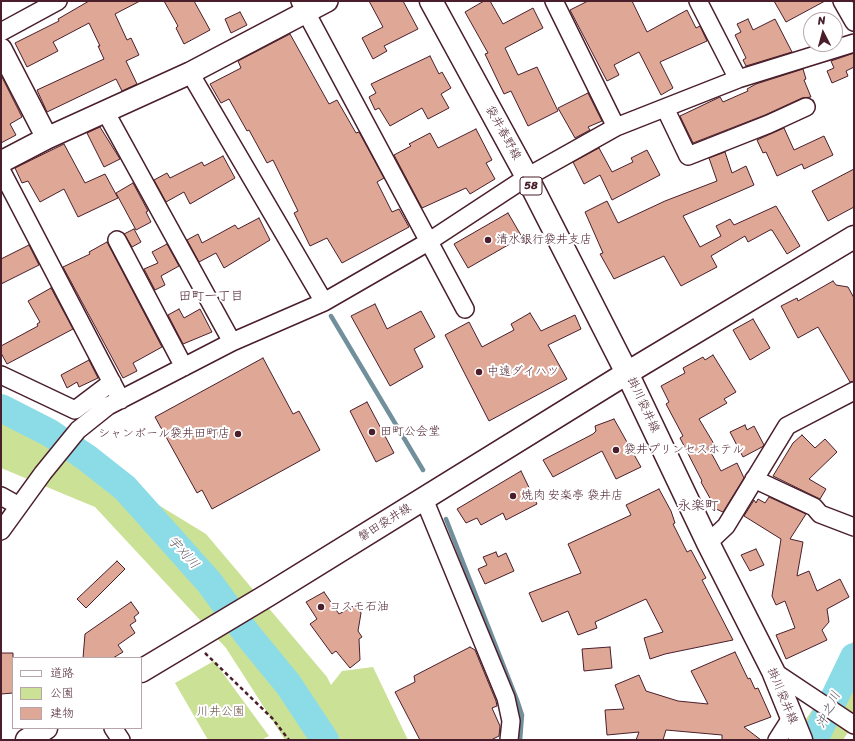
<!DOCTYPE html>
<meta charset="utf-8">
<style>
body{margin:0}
#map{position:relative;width:855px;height:741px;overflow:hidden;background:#fff;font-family:Sriracha,"Klee One",sans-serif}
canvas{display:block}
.frame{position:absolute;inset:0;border:2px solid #4a1f2b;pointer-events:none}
.legend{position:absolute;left:12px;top:657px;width:130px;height:72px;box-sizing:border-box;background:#fff;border:1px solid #b7a5aa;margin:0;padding:5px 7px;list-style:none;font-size:12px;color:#4a1f2b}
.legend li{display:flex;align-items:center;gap:8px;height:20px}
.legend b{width:20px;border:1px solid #b7a5aa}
.north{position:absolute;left:803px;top:12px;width:40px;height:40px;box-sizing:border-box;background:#fff;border:1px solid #b7a5aa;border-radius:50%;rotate:354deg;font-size:11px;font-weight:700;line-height:16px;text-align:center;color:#4a1f2b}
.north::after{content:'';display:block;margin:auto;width:14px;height:18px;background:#4a1f2b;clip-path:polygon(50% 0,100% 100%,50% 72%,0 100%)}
</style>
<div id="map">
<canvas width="855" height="741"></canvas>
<div class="frame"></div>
<ul class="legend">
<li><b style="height:5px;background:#fff"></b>道路</li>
<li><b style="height:11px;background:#cbe196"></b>公園</li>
<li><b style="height:11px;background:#dfa896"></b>建物</li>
</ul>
<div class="north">N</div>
</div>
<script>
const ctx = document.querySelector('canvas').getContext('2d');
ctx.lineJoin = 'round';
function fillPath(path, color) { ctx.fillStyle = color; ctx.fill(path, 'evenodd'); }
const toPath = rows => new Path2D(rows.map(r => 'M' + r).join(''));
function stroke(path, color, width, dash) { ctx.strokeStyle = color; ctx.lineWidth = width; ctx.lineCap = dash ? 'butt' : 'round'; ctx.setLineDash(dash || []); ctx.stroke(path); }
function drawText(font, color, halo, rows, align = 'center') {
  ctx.font = font + ' Sriracha,"Klee One",sans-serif'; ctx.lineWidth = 4; ctx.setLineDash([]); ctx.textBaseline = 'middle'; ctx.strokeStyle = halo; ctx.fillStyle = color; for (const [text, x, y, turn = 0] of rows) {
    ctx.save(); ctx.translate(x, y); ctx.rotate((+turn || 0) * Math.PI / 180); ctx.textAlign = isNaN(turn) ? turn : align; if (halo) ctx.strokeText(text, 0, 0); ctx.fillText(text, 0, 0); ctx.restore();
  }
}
fillPath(toPath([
 [1,409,206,534,327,677,331,685,342,671,373,667,408,740,285,740,226,648,95,507,1,468],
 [854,639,854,723,843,740,792,740,841,667],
 [214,661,269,736,261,740,208,740,175,683]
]), '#cbe196');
stroke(toPath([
 [331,316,423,470],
 [446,519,517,700,522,715,520,740]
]), '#72909c', 4.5);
stroke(toPath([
 [1,408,50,433,87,458,125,488,209,582,247,634,288,684,325,740],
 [814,740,854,657]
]), '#8cdce8', 28);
const building = toPath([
 [89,1,140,1,115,14,127,40,131,38,139,55,126,61,137,84,122,91,116,79,47,112,37,90,104,59,98,46,100,46,89,23,53,42,58,51,27,67,15,43,59,21,58,19,89,1],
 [164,1,194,1,210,30,184,44,176,28,178,26,164,1],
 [369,1,403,1,418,29,384,46,387,51,373,59,362,38,383,27,369,1],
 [484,1,490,1,503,24,533,8,543,28,505,48,518,75,537,67,558,111,528,126,511,91,504,94,485,54,488,53,465,12,484,1],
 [588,1,632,1,647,32,687,10,696,28,700,26,707,41,660,62,673,88,661,95,639,52,614,65,619,75,607,81,570,10,588,1],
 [774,1,825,1,786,22,774,1],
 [240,12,247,25,231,33,225,19,240,12],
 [748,19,753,30,775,19,792,52,746,66,743,60,746,58,735,35,741,32,737,24,748,19],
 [290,34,329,104,337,100,356,133,359,132,384,178,377,182,392,212,399,209,409,227,342,263,327,238,310,246,294,213,298,211,273,160,267,163,249,130,247,131,229,99,221,103,210,84,241,68,238,61,290,34],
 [854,53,854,67,846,71,848,76,832,83,827,71,834,68,831,61,854,53],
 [430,56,439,74,442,72,451,88,441,94,449,108,428,119,422,108,390,126,379,108,375,110,369,97,376,93,371,84,430,56],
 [803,69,806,79,804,80,811,97,802,98,765,115,693,143,680,116,720,97,723,102,748,91,747,89,756,84,803,69],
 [1,75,22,117,10,124,16,135,1,143,1,75],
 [588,93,602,121,588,127,590,130,575,138,558,108,588,93],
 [100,127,120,159,104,167,87,133,100,127],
 [784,128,794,150,824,136,833,155,804,169,802,164,777,176,766,152,763,153,757,140,784,128],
 [476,129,492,160,486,163,495,179,470,194,466,188,422,208,394,155,411,146,409,144,430,133,438,148,476,129],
 [64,144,85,183,105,174,118,198,78,217,64,189,40,202,28,181,22,183,15,168,64,144],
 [599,148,612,172,633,162,631,158,647,150,660,175,612,200,600,175,584,184,573,162,599,148],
 [725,152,732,173,746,166,754,185,683,216,700,247,721,236,716,226,730,219,734,225,776,206,800,246,787,254,772,230,770,230,748,242,745,236,711,256,717,267,681,286,664,256,614,279,600,254,603,253,585,212,607,201,618,223,665,201,717,181,709,158,725,152],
 [223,156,235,178,190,204,184,192,166,202,154,180,167,173,170,178,202,162,204,166,223,156],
 [854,169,854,207,828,221,812,191,854,169],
 [133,183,148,211,146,212,151,222,136,230,116,193,133,183],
 [508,213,522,237,468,268,454,244,508,213],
 [259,218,270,240,224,268,216,253,199,262,187,240,198,234,202,243,235,225,238,229,259,218],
 [134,229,141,242,132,247,124,234,134,229],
 [107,242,162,347,133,363,137,371,123,378,63,267,90,254,89,252,107,242],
 [167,244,179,266,161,276,165,285,155,290,144,269,158,263,152,252,167,244],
 [29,245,39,265,1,284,1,259,29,245],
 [833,281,836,285,848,287,854,298,854,381,850,382,818,327,798,338,781,306,797,298,798,301,833,281],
 [51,288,73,329,7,364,1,353,1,346,38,326,37,324,40,322,28,301,51,288],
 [375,304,387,329,421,311,435,337,414,349,423,367,390,386,351,316,375,304],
 [179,309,184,318,200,309,212,332,183,344,168,315,179,309],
 [530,313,541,331,575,315,581,329,548,345,567,379,489,421,445,335,469,322,482,347,514,330,511,324,530,313],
 [753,319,770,348,750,360,733,330,753,319],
 [713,355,736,392,724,399,727,403,699,419,714,444,708,447,721,471,737,463,744,478,723,512,716,509,701,482,702,481,680,438,683,436,666,404,669,402,661,386,685,373,683,368,703,357,705,360,713,355],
 [263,358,293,414,299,411,320,450,212,509,202,490,197,493,155,417,263,358],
 [89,360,98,378,79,387,77,382,67,388,61,375,89,360],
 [367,402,394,453,376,462,350,411,367,402],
 [614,419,641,467,616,479,602,451,553,477,543,460,593,434,596,431,595,426,614,419],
 [745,425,747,430,754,426,764,445,762,447,743,457,730,432,745,425],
 [802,435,815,448,825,439,837,452,809,479,826,489,820,499,773,476,793,443,802,435],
 [521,471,537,504,506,520,503,513,481,525,477,518,466,523,457,509,521,471],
 [659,489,671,511,675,523,673,524,687,552,691,550,706,578,702,580,733,640,665,654,650,659,644,638,663,632,646,599,595,622,597,628,578,635,568,611,542,622,529,593,581,573,568,544,631,515,626,505,659,489],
 [769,497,806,514,790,539,803,542,797,576,809,571,817,591,840,579,849,597,827,609,829,622,822,630,827,640,786,659,776,635,795,628,785,601,776,605,772,596,781,539,744,516,754,500,756,503,758,499,765,503,769,497],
 [756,549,764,565,750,571,741,555,756,549],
 [496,552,498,557,506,553,514,571,485,584,478,569,487,565,483,557,496,552],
 [117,561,125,569,86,608,77,599,117,561],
 [324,592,339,614,357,604,361,613,358,631,362,637,359,639,360,660,350,668,336,651,332,654,310,624,317,619,306,602,324,592],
 [131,602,139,613,134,617,136,621,130,625,135,633,118,645,123,652,113,658,83,658,85,634,131,602],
 [470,647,475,650,496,701,497,706,492,708,500,726,499,736,491,740,420,740,395,692,415,682,414,676,470,647],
 [610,647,612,668,584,671,582,649,610,647],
 [735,652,748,679,750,678,755,689,758,688,771,717,744,727,761,740,722,740,722,735,666,730,663,740,636,740,639,732,607,735,605,710,624,709,615,685,639,675,646,691,678,701,708,704,691,671,735,652],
 [1,653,13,653,13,693,1,694,1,653]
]);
fillPath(building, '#dfa896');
stroke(building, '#4a1f2b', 1);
const minor = toPath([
 [300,1,465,309],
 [554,1,616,127],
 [698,1,738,79],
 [842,1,854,22],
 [1,32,58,1],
 [190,73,324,302],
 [665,108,688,156,769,124,806,107],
 [105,111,232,342],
 [1,170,121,400],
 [117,240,184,367],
 [1,375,75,410,112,382],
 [754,479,814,507,820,514,854,527],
 [1,496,19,506],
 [424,499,506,698,511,721,509,740],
 [1,531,43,473,78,430,108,406,232,342,324,302,428,242,527,177,616,127,738,79,854,43],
 [708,543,726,526,787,426,854,391],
 [773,671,854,725],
 [113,728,121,740],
 [777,740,791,718]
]);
const tertiary = toPath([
 [1,49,47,138],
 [1,162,47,138,190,73,327,1]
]);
const secondary = toPath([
 [627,373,708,543,773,671,801,740],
 [141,671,268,595,627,373,854,237],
 [27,740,46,728]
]);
const primary = toPath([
 [431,1,527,177,627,373]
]);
stroke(minor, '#4a1f2b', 20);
stroke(tertiary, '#4a1f2b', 24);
stroke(secondary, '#4a1f2b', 25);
stroke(primary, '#4a1f2b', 25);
stroke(toPath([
 [205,653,272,718,289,740]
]), '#4a1f2b', 2.5, [4, 3]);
stroke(minor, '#fff', 17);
stroke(tertiary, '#fff', 21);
stroke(secondary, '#fff', 22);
stroke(primary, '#fff', 22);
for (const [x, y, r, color] of [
 [488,240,4,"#4a1f2b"],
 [479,372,4,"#4a1f2b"],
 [372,432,4,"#4a1f2b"],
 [238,434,4,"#4a1f2b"],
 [616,450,4,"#4a1f2b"],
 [513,496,4,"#4a1f2b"],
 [321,607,4,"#4a1f2b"]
]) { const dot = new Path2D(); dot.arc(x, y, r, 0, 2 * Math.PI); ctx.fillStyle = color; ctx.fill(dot); stroke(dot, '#fff', 1.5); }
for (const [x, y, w] of [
 [531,186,22]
]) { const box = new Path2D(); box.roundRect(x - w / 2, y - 9, w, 18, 3); ctx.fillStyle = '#fff'; ctx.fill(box); stroke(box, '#4a1f2b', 1); }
drawText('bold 11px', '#4a1f2b', null, [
 ["58",531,186]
]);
drawText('12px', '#4a1f2b', '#fff', [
 ["袋井春野線",503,133,61],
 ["掛川袋井線",643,405,65],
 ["磐田袋井線",385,523,-32],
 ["掛川袋井線",782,696,67]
]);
drawText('12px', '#4a1f2b', '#fff', [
 ["清水銀行袋井支店",496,240],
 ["中遠ダイハツ",487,372],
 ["田町公会堂",380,432],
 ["シャンボール袋井田町店",230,434,"right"],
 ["袋井プリンセスホテル",624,450],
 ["焼肉 安楽亭 袋井店",521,496],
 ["コスモ石油",329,607]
], 'left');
drawText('12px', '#6a5046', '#fff', [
 ["川井公園",221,712]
]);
drawText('13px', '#4a1f2b', '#fff', [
 ["田町一丁目",211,297]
]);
drawText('italic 13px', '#5e5864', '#fff', [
 ["宇刈川",183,553,48],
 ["沖之川",829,710,-64]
]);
drawText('14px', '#4a1f2b', '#fff', [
 ["永楽町",698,506]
]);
</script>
